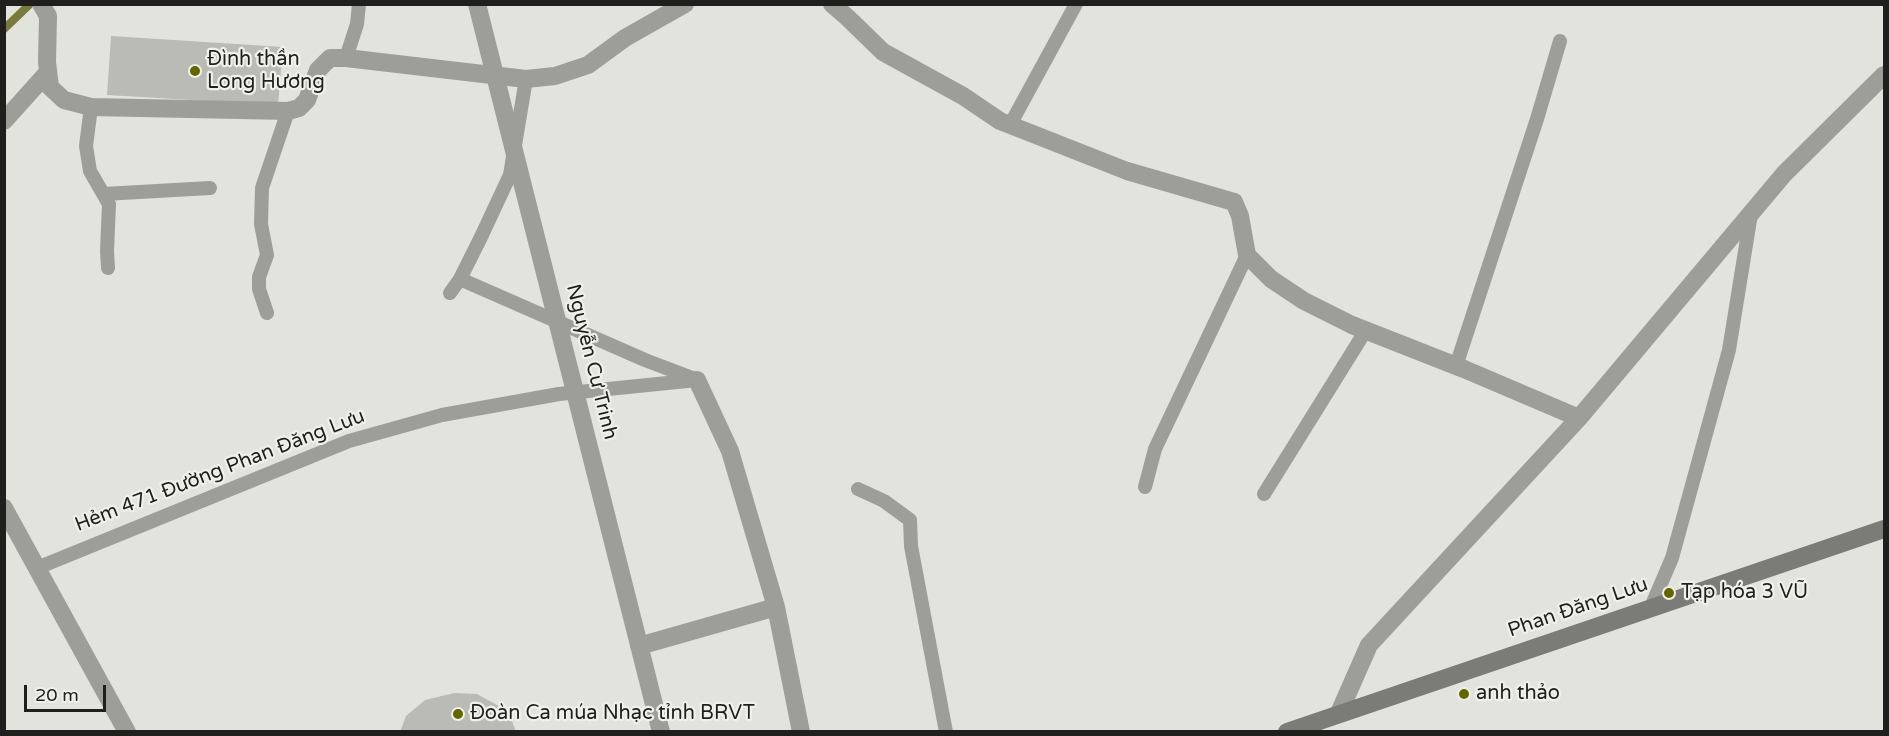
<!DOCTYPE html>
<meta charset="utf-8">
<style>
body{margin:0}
#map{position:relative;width:1889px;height:736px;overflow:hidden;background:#e2e3dc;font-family:"Varela Round",sans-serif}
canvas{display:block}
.frame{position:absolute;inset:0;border:6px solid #1f1f1d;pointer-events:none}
.scale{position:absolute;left:24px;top:685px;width:82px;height:27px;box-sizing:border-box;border:3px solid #1f1f1d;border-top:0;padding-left:8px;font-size:18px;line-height:21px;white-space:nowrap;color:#1f1f1d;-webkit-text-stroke:4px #eff0e9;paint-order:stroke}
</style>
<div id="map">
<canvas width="1889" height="736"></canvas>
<div class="frame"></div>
<div class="scale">20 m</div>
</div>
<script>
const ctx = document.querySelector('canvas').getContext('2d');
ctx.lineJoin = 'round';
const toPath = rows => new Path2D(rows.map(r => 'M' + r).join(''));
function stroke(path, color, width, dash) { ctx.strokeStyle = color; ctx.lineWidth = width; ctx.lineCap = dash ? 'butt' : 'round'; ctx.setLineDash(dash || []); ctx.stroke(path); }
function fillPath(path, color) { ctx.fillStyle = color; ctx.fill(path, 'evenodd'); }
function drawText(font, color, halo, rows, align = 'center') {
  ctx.font = font + ' "Varela Round",sans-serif'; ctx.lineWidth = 4.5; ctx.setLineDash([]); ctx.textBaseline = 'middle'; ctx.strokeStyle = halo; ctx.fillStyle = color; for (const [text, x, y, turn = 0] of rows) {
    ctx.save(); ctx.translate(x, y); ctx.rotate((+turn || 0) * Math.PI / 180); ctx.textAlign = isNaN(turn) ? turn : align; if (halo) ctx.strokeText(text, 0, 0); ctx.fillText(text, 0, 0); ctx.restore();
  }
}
stroke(toPath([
 [4,29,30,4]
]), '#797a3e', 8);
fillPath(toPath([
 [111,36,283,47,278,105,107,95],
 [454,693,477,694,497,705,505,711,512,721,516,732,400,732,406,716,425,700]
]), '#bbbbb5');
stroke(toPath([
 [346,58,357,24,359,4],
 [91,107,86,146,90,171,109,204,107,251,108,268],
 [1010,125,1076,4],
 [104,194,210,188],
 [460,279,645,360,695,379],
 [450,293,460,279,481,237,510,175,526,79],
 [267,313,259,289,259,277,267,255,261,224,262,188,288,111],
 [1456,366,1537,119,1560,41],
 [1145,487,1155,449,1247,255],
 [858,489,884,501,910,520,911,546,946,732],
 [1264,494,1366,330],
 [37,568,349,441,442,415,559,394,697,380],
 [1651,607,1672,558,1729,350,1751,214]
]), '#9d9d9a', 14);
stroke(toPath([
 [41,4,48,16,47,62,50,87,64,100,91,107,288,111,299,108,307,100,318,70,330,58,346,58,526,79,555,76,588,65,625,38,685,4],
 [477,4,661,732],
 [832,4,848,18,883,52,963,96,1000,121,1127,171,1234,202,1240,216,1247,255,1271,279,1304,301,1352,325,1464,369,1579,418],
 [4,121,48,72],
 [697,380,730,451,776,607,801,732],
 [4,508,127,732],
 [639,646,776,607],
 [1339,713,1369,645,1579,418,1784,174,1884,75]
]), '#9d9d9a', 18);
stroke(toPath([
 [1287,732,1884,529]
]), '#7b7c78', 18);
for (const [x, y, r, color] of [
 [195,71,6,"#656500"],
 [1669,593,6,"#656500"],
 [1464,694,6,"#656500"],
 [458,714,6,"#656500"]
]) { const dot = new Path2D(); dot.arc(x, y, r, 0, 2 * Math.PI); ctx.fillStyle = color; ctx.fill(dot); stroke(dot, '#eff0e9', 2); }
drawText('20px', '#1f1f1d', '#eff0e9', [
 ["Đình thần",207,60],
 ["Long Hương",207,83],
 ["Tạp hóa 3 VŨ",1681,593],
 ["anh thảo",1476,694],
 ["Đoàn Ca múa Nhạc tỉnh BRVT",470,714]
], 'left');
drawText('20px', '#1f1f1d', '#eff0e9', [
 ["Nguyễn Cư Trinh",591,362,76],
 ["Hẻm 471 Đường Phan Đăng Lưu",220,471,-21],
 ["Phan Đăng Lưu",1578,608,-19]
]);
</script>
